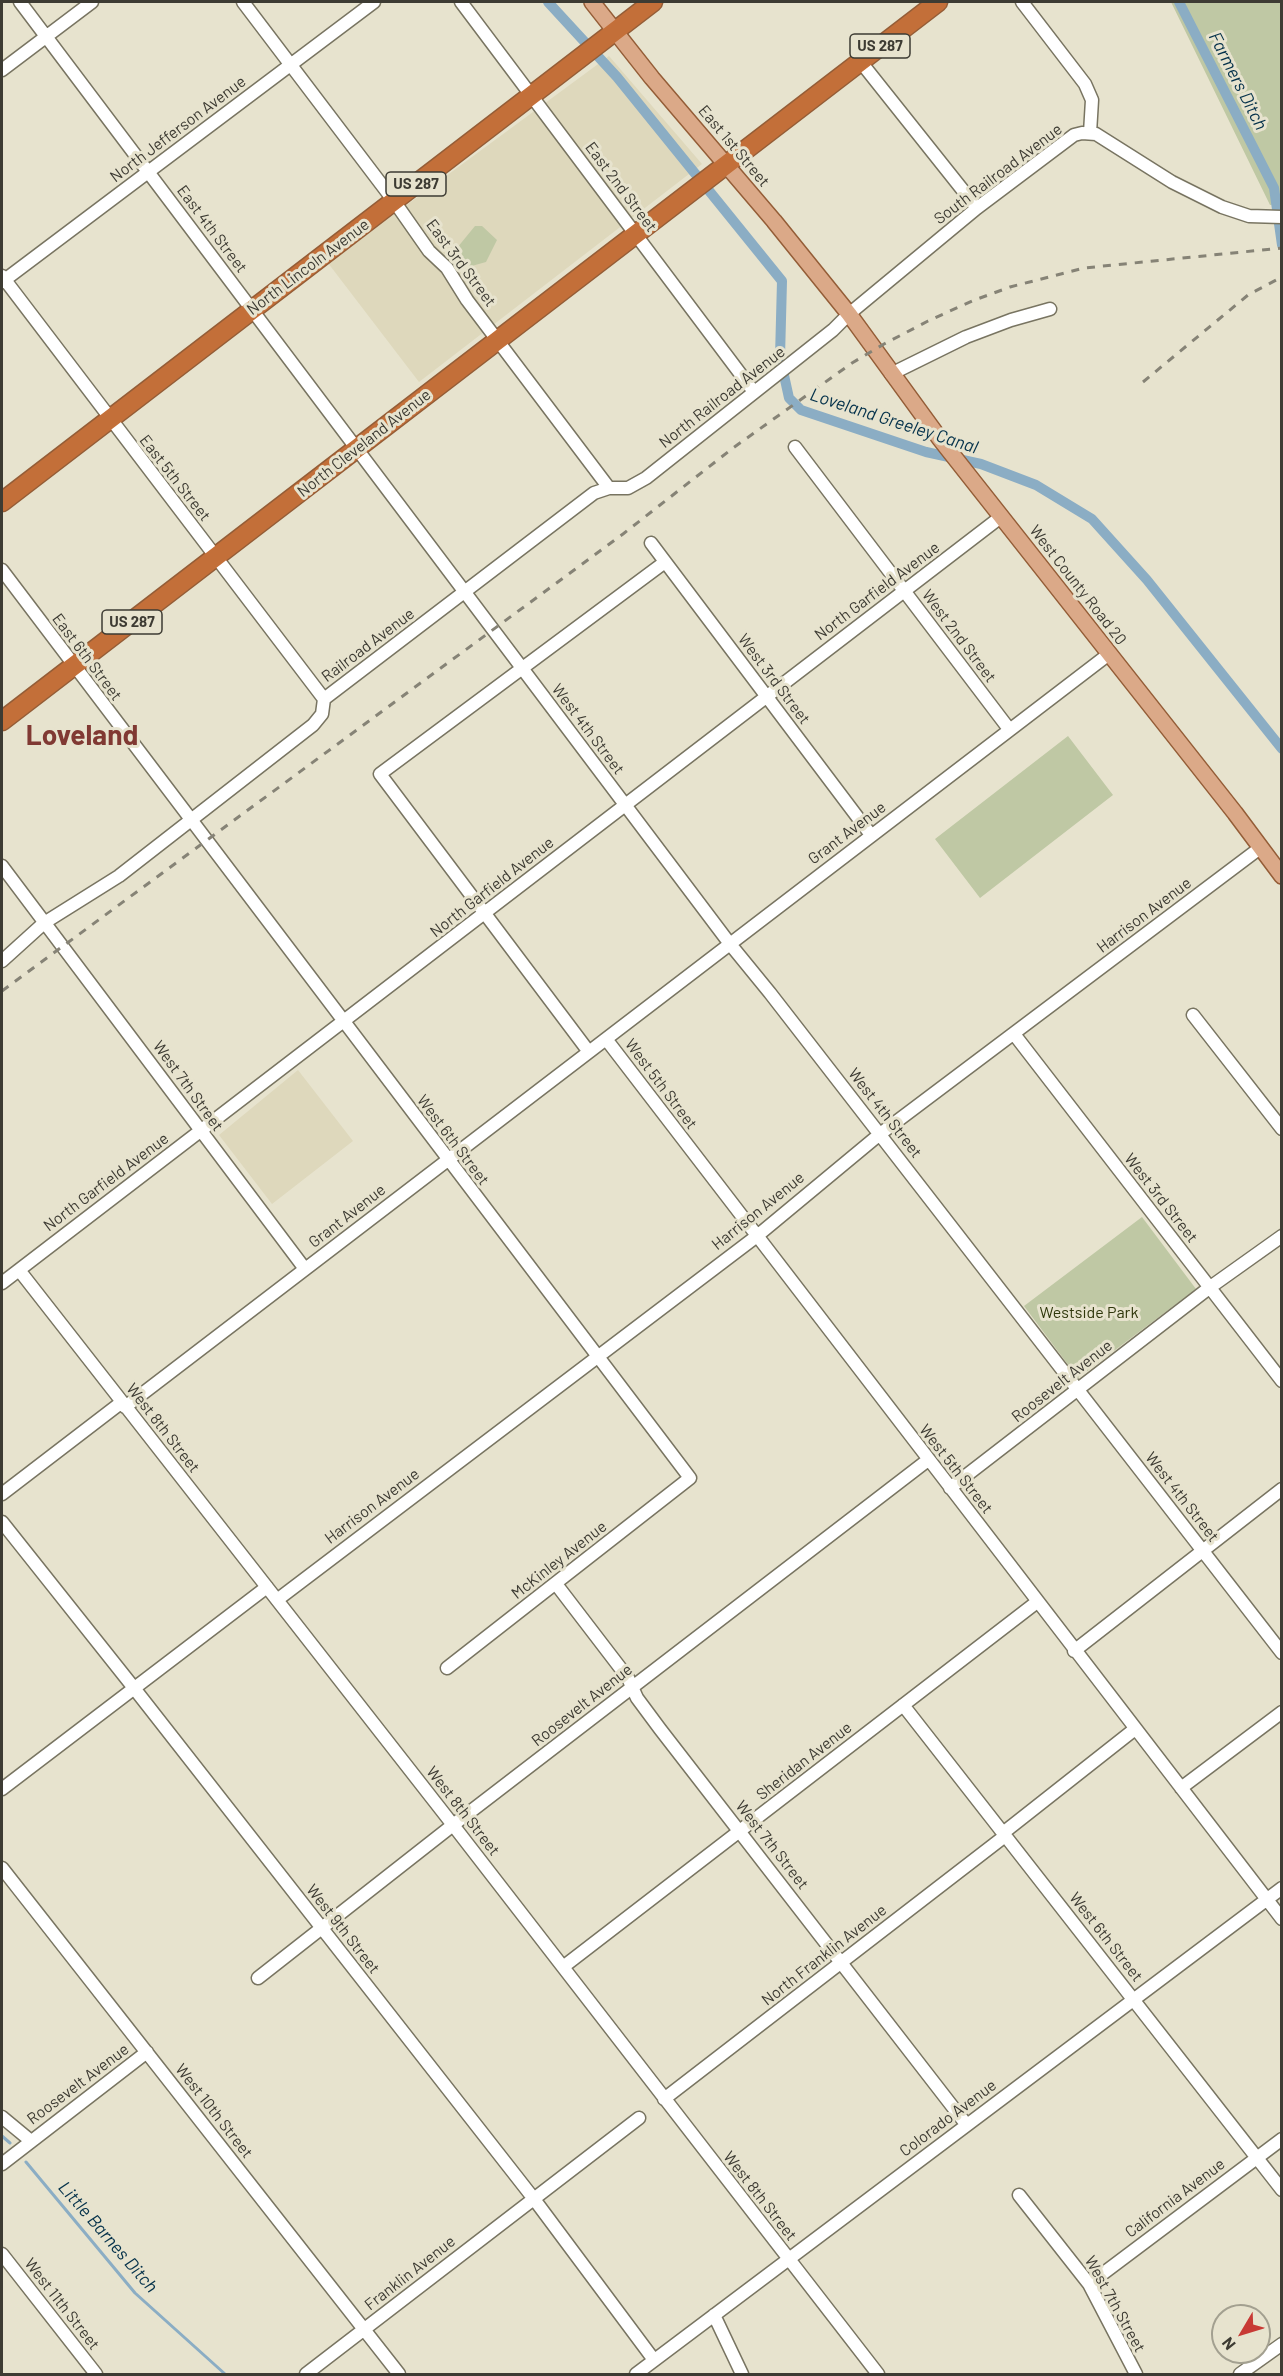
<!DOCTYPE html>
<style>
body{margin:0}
#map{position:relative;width:1283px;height:2376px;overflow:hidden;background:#e7e3ce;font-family:Barlow,sans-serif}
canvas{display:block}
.frame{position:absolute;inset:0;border:3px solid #3d3b33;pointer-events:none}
.north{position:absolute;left:1211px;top:2304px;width:60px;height:60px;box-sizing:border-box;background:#e7e3ce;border:2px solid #a3a090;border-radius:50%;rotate:232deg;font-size:16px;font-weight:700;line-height:24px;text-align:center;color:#3d3b33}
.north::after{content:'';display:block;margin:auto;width:21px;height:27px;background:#c83a35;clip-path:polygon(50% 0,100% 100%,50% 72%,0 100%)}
</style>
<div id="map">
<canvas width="1283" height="2376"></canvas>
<div class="frame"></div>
<div class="north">N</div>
</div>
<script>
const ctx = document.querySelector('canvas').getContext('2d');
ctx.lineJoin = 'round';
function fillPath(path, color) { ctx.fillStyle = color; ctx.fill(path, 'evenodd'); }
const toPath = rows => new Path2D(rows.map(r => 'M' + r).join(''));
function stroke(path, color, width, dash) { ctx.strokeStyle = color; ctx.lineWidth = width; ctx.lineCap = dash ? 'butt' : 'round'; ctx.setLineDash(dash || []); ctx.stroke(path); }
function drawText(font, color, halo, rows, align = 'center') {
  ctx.font = font + ' Barlow,sans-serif'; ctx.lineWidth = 6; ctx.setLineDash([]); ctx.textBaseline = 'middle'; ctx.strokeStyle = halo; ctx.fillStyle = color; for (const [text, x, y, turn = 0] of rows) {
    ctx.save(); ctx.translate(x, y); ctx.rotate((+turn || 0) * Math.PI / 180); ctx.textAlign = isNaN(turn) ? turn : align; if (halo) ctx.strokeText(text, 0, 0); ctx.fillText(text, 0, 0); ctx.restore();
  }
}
fillPath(toPath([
 [609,56,702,164,419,382,328,263],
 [298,1070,353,1141,272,1204,219,1135]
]), '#ded8bc');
fillPath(toPath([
 [1171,2,1281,2,1281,204,1270,205],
 [475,226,482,226,497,240,486,262,468,267,457,248],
 [1068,736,1113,795,980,898,935,839],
 [1142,1217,1196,1289,1078,1378,1024,1306]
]), '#bfc8a4');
stroke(toPath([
 [2,2136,10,2143],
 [26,2162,135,2293,225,2374]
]), '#8badc4', 3);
stroke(toPath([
 [548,2,617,77,782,281,780,357,789,398,801,410,926,452,981,464,1036,485,1092,519,1147,580,1282,749],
 [1179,2,1274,188,1282,245]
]), '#8badc4', 10);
const minor = toPath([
 [20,2,730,944,770,993,1282,1653],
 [243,2,394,201,429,251,447,268,467,300,609,488],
 [461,2,754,392],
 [1022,2,1085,84,1092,100,1090,133],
 [860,61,977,208],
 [2,70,92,2],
 [2,276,324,699],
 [2,282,374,2],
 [891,374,966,337,1011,320,1050,309],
 [795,447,1009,729],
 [651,543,871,835],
 [2,570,690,1478,447,1668],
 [2,866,305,1269],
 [2,961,44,923,119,876,313,725,322,714,324,699,594,493,609,488,628,488,646,478,833,330,849,314,977,208,1074,135,1082,133,1096,134,1172,182,1222,207,1249,216,1282,217],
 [1193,1015,1282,1129],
 [1014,1034,1282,1381],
 [606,1039,1282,1919],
 [589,1052,380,774,665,562],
 [19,1270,453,1825,878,2374],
 [2,1283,1002,516],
 [125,1407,1109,654],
 [950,1488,1209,1288,1282,1236],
 [2,1494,122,1402],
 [2,1522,130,1683,534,2199,654,2360],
 [556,1584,628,1678,637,1698,660,1729,966,2124],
 [277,1600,757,1236,880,1134,1260,848],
 [1074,1651,1282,1489],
 [903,1705,1282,2190],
 [1181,1788,1282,1712],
 [2,1789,267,1587],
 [1003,1833,1135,1729],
 [2,1868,399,2374],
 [563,1967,1037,1602],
 [258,1978,453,1825,928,1460],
 [664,2099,1005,1836],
 [2,2117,31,2141],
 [2,2164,147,2052],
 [1019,2195,1089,2284,1136,2374],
 [2,2254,96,2374],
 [1089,2284,1282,2139],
 [714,2315,742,2374],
 [306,2374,639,2118],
 [636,2374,1282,1888],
 [1240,2374,1282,2344]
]);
const major = toPath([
 [592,2,652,78,774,221,849,314,940,439,1235,813,1282,876]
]);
const highway = toPath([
 [2,502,653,2],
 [2,721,938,2]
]);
stroke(minor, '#787461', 15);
stroke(major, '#945d37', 18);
stroke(highway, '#945d37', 21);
stroke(minor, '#fff', 12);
stroke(major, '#dba988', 15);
stroke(highway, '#c36f39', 18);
stroke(toPath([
 [1143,382,1248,295,1282,277],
 [2,991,623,534,733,448,852,363,884,344,928,321,972,301,1010,287,1084,268,1282,248]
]), '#868376', 3, [8, 8]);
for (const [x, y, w] of [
 [880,46,60],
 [416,184,60],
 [132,622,60]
]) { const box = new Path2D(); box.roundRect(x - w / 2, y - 12, w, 24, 4.5); ctx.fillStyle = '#e7e3ce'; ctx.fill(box); stroke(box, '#3d3b33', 1.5); }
drawText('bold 15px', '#3d3b33', null, [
 ["US 287",880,46],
 ["US 287",416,184],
 ["US 287",132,622]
]);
drawText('16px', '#3d3b33', '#e7e3ce', [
 ["North Jefferson Avenue",178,129,-37],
 ["East 1st Street",734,146,50],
 ["South Railroad Avenue",998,174,-37],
 ["East 2nd Street",621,187,53],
 ["East 4th Street",212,229,53],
 ["East 3rd Street",461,263,53],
 ["North Lincoln Avenue",308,267,-37],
 ["North Railroad Avenue",722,397,-38],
 ["North Cleveland Avenue",364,443,-38],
 ["East 5th Street",175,478,52],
 ["West County Road 20",1078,585,52],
 ["North Garfield Avenue",877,591,-37],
 ["West 2nd Street",959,636,53],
 ["Railroad Avenue",368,645,-37],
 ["East 6th Street",87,657,53],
 ["West 3rd Street",774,679,53],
 ["West 4th Street",588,729,53],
 ["Grant Avenue",847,833,-37],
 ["North Garfield Avenue",492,887,-38],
 ["Harrison Avenue",1144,915,-37],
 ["West 5th Street",661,1084,53],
 ["West 7th Street",188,1086,54],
 ["West 4th Street",885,1113,52],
 ["West 6th Street",453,1140,53],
 ["North Garfield Avenue",106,1182,-37],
 ["West 3rd Street",1161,1198,52],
 ["Harrison Avenue",758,1211,-39],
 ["Grant Avenue",347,1216,-38],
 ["Roosevelt Avenue",1062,1381,-38],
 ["West 8th Street",163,1428,52],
 ["West 5th Street",956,1469,52],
 ["West 4th Street",1182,1497,52],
 ["Harrison Avenue",372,1506,-37],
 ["McKinley Avenue",559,1560,-38],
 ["Roosevelt Avenue",582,1705,-38],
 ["Sheridan Avenue",804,1761,-38],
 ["West 8th Street",463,1811,52],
 ["West 7th Street",772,1845,52],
 ["West 9th Street",343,1929,52],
 ["West 6th Street",1106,1937,52],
 ["North Franklin Avenue",824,1955,-38],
 ["Roosevelt Avenue",78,2084,-37],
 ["West 10th Street",214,2111,52],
 ["Colorado Avenue",948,2118,-37],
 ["West 8th Street",760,2196,52],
 ["California Avenue",1175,2198,-37],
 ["Franklin Avenue",410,2273,-38],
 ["West 11th Street",62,2304,52],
 ["West 7th Street",1115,2304,61]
]);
drawText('16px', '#2f370b', '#e7e3ce', [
 ["Westside Park",1089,1313]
]);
drawText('italic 18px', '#04314a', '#e7e3ce', [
 ["Farmers Ditch",1238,81,63],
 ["Loveland Greeley Canal",894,421,18],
 ["Little Barnes Ditch",108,2237,49]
]);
drawText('bold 28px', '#803933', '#e7e3ce', [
 ["Loveland",82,736]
]);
</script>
